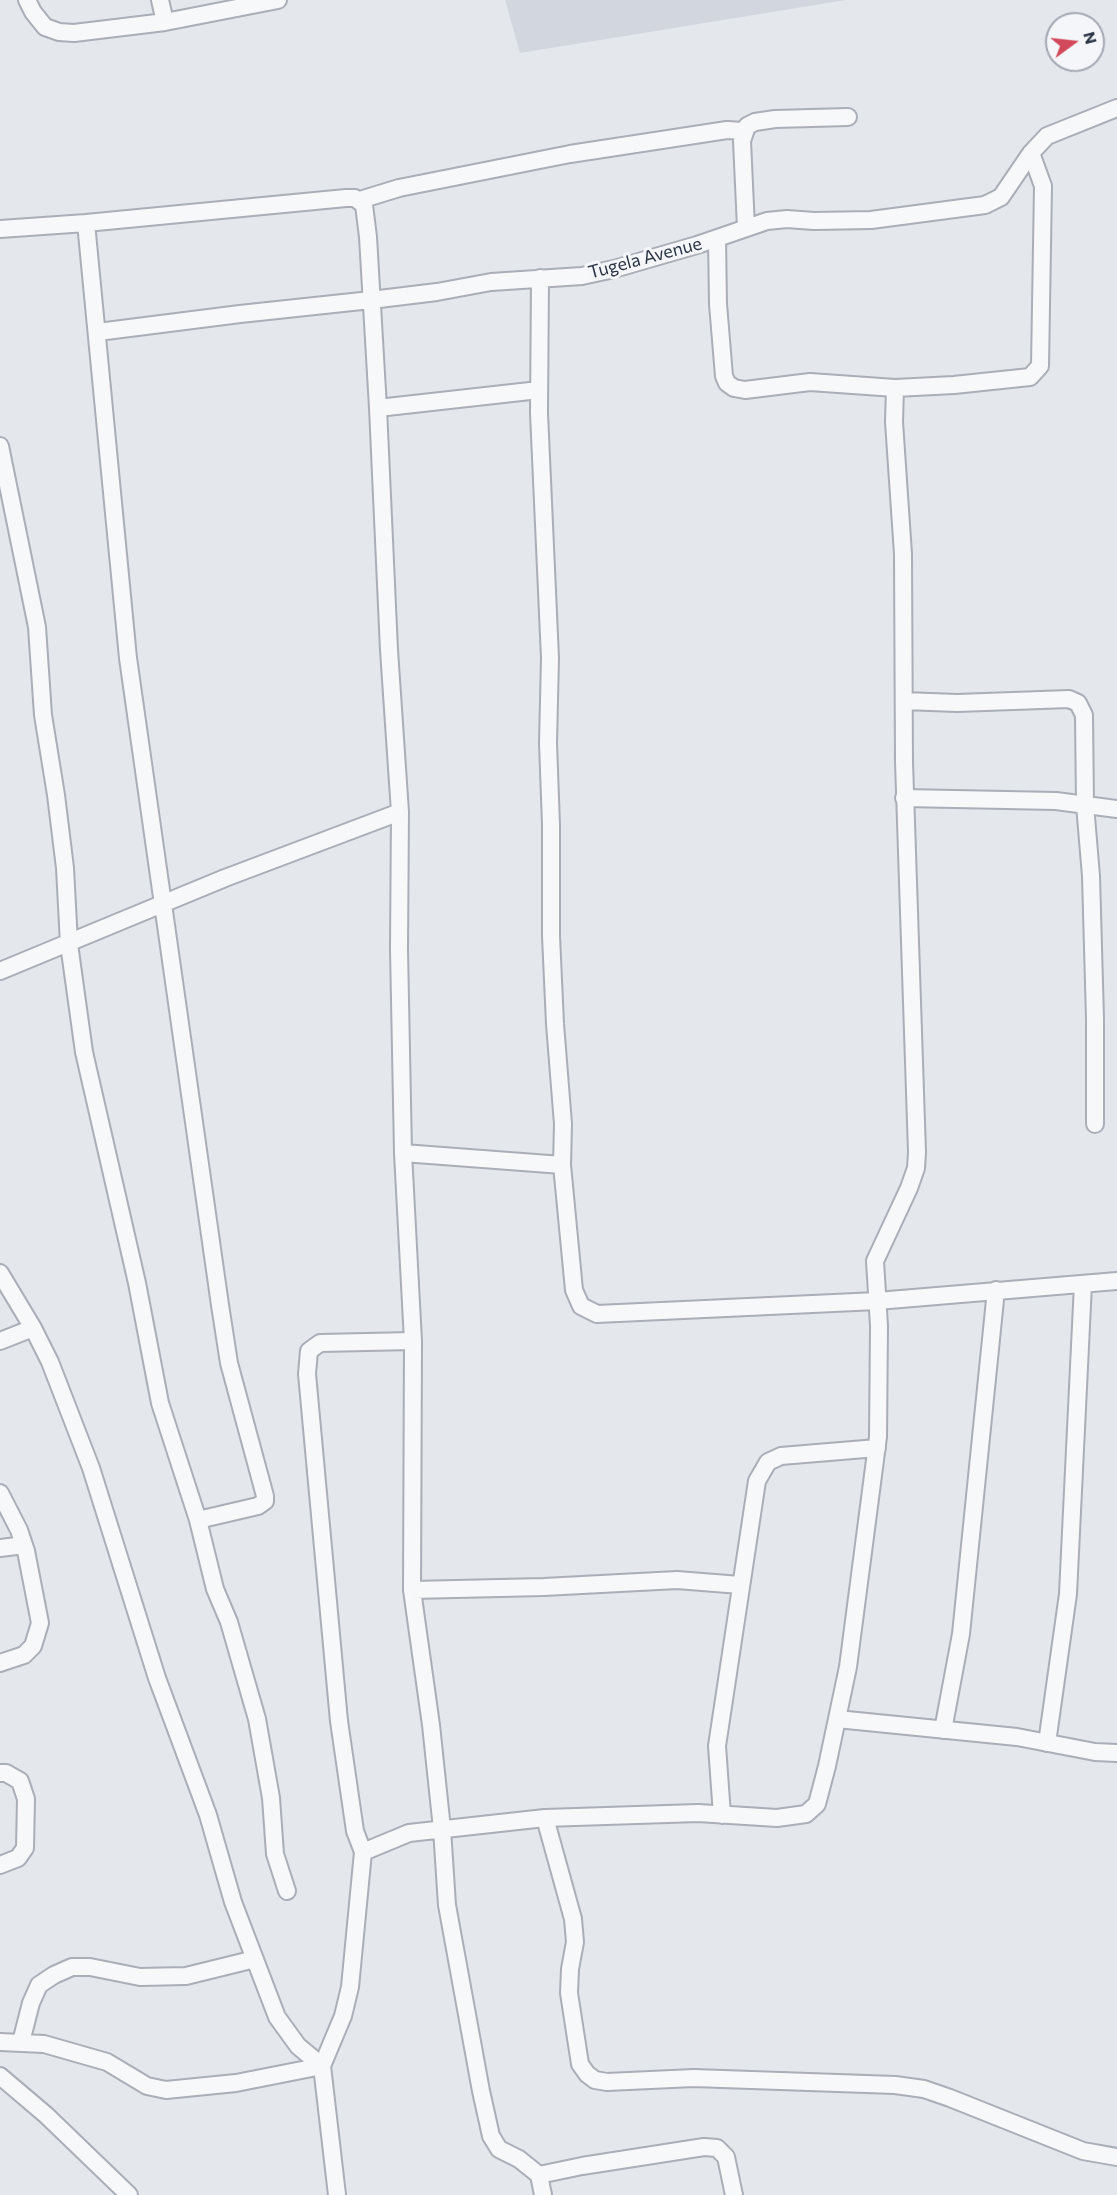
<!DOCTYPE html>
<style>
body{margin:0}
#map{position:relative;width:1117px;height:2195px;overflow:hidden;background:#e4e7ec;font-family:Commissioner,sans-serif}
canvas{display:block}
.north{position:absolute;left:1045px;top:12px;width:60px;height:60px;box-sizing:border-box;background:#f4f6f9;border:2px solid #a4a8b1;border-radius:50%;rotate:75deg;font-size:16px;font-weight:700;line-height:24px;text-align:center;color:#2b3445}
.north::after{content:'';display:block;margin:auto;width:21px;height:27px;background:#d1495b;clip-path:polygon(50% 0,100% 100%,50% 72%,0 100%)}
</style>
<div id="map">
<canvas width="1117" height="2195"></canvas>
<div class="north">N</div>
</div>
<script>
const ctx = document.querySelector('canvas').getContext('2d');
ctx.lineJoin = 'round';
function fillPath(path, color) { ctx.fillStyle = color; ctx.fill(path, 'evenodd'); }
const toPath = rows => new Path2D(rows.map(r => 'M' + r).join(''));
function stroke(path, color, width, dash) { ctx.strokeStyle = color; ctx.lineWidth = width; ctx.lineCap = dash ? 'butt' : 'round'; ctx.setLineDash(dash || []); ctx.stroke(path); }
function drawText(font, color, halo, rows, align = 'center') {
  ctx.font = font + ' Commissioner,sans-serif'; ctx.lineWidth = 6; ctx.setLineDash([]); ctx.textBaseline = 'middle'; ctx.strokeStyle = halo; ctx.fillStyle = color; for (const [text, x, y, turn = 0] of rows) {
    ctx.save(); ctx.translate(x, y); ctx.rotate((+turn || 0) * Math.PI / 180); ctx.textAlign = isNaN(turn) ? turn : align; if (halo) ctx.strokeText(text, 0, 0); ctx.fillText(text, 0, 0); ctx.restore();
  }
}
fillPath(toPath([
 [505,0,846,0,520,53]
]), '#d2d6de');
const minor = toPath([
 [27,0,33,12,45,27,59,32,74,33,165,22,278,0],
 [160,0,165,22],
 [360,200,399,188,570,154,727,130,744,131],
 [86,223,128,658,220,1305,229,1363,265,1496,265,1501,258,1506,198,1520],
 [746,228,742,141,747,126,755,122,775,119,848,117],
 [0,229,86,223,346,198,355,198,364,205,368,237,378,408,389,650,400,812],
 [717,238,718,304,724,376,727,383,734,388,745,390,810,382,895,388,954,385,1030,377,1040,366,1043,186,1031,153],
 [540,278,539,413,550,658,548,743,551,825,551,936,555,1024,563,1124,562,1165,574,1290,581,1306,597,1314,877,1301,1117,1281],
 [98,332,240,314,371,300,437,292,491,282,582,276,614,269,697,245,767,221,787,219,814,221,871,220,985,205,1001,197,1031,153,1047,136,1117,108],
 [378,408,539,390],
 [0,446,37,627,43,715,56,795,65,868,69,944,84,1052,137,1283,160,1403,198,1520,215,1589,229,1622,257,1719,271,1798,275,1854,287,1891],
 [904,701,957,703,1069,699,1078,703,1084,715,1085,805,1091,876,1095,1019,1095,1124],
 [904,798,1056,801,1117,809],
 [0,971,225,878,400,812,399,949,403,1153,413,1341,412,1590,431,1725,442,1829,447,1905,481,2091,491,2136,499,2149,519,2159,539,2175,543,2195],
 [403,1153,562,1165],
 [0,1273,33,1328,50,1362,91,1468,157,1678,208,1815,233,1902,277,2017,298,2046,322,2066],
 [0,1341,33,1328],
 [0,1493,19,1530,26,1551,40,1623,33,1646,24,1655,0,1663],
 [0,1548,24,1545],
 [412,1590,544,1587,677,1580,740,1585],
 [837,1719,1017,1737,1095,1752,1117,1753],
 [943,1730,961,1634,996,1290],
 [1047,1743,1068,1594,1083,1284],
 [0,1773,6,1773,20,1781,26,1799,25,1848,18,1858,0,1865],
 [722,1815,717,1746,757,1481,768,1462,781,1456,877,1448],
 [545,1818,573,1919,575,1942,570,1969,569,1993,580,2064,587,2074,595,2080,607,2082,694,2078,895,2085,924,2089,950,2098,1083,2151,1117,2157],
 [363,1852,409,1833,545,1818,698,1813,777,1818,806,1814,817,1804,827,1766,848,1667,878,1437,879,1326,875,1261,909,1188,916,1168,917,1152,904,762,903,554,894,422,895,388],
 [0,2042,44,2044,107,2062,147,2086,166,2090,236,2083,322,2066],
 [21,2042,31,2003,39,1985,54,1975,72,1967,90,1967,140,1977,186,1976,255,1959],
 [0,2076,46,2115,129,2195],
 [539,2175,582,2166,704,2147,717,2148,726,2157,734,2195],
 [337,2195,322,2066,343,2016,350,1987,363,1852,355,1831,339,1721,307,1374,309,1351,320,1343,413,1341]
]);
stroke(minor, '#a9aeb7', 20);
stroke(minor, '#f7f8fa', 16);
drawText('18px', '#2b3445', '#f4f6f9', [
 ["Tugela Avenue",645,258,-15]
]);
</script>
